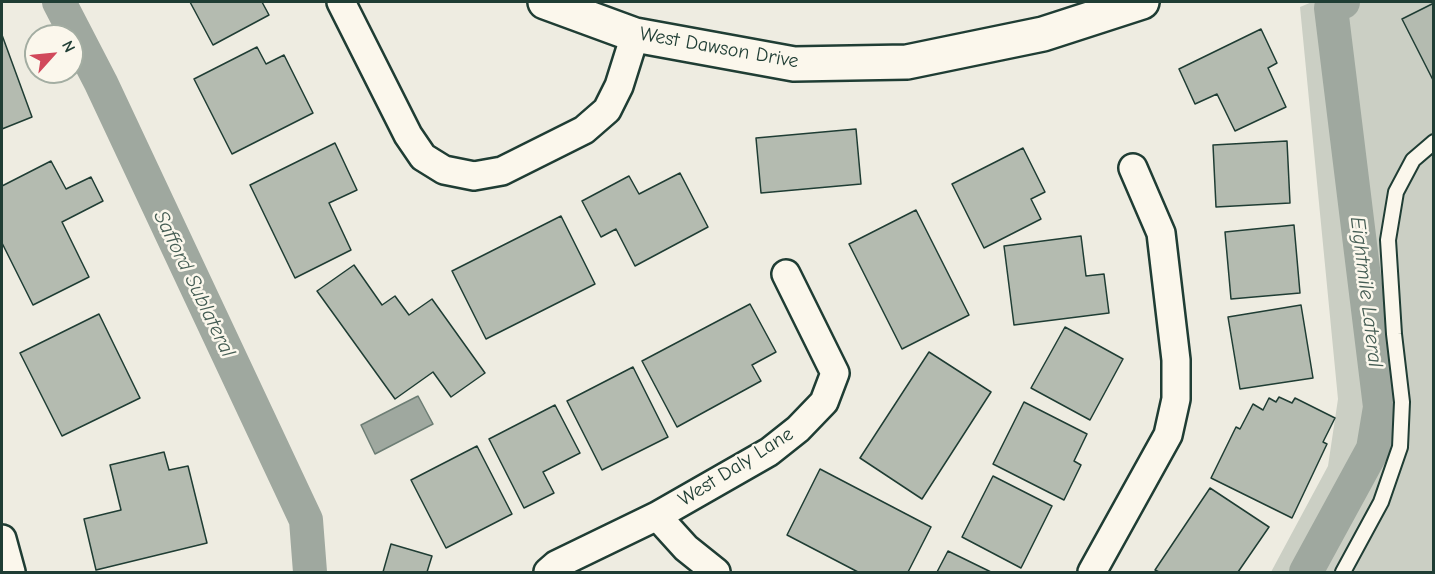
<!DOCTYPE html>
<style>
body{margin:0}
#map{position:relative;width:1435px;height:574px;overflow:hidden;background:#eeece1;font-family:"Comic Neue",sans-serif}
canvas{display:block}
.frame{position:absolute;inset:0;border:3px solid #1f3d34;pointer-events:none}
.north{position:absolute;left:24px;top:24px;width:60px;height:60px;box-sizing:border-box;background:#fbf7ec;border:2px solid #a3ada2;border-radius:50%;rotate:63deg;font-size:16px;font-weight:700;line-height:24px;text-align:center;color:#1f3d34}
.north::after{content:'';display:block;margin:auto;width:21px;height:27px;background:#d1495b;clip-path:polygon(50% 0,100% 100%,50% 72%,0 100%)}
</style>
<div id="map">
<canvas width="1435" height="574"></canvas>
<div class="frame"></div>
<div class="north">N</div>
</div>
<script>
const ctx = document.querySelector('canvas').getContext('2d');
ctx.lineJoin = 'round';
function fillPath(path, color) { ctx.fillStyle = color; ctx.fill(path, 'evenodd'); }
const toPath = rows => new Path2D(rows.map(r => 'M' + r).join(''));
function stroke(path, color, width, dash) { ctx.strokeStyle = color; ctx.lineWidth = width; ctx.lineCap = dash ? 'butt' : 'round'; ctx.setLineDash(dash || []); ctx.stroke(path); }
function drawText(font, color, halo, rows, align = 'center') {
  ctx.font = font + ' "Comic Neue",sans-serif'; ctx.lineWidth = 5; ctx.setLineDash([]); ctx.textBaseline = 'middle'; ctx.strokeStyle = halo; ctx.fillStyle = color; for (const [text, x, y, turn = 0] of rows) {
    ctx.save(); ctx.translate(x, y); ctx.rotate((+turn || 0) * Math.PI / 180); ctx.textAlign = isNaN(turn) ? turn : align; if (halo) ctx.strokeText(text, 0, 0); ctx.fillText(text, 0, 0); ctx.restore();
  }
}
fillPath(toPath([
 [1312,2,1433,2,1433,572,1271,572,1328,466,1338,399,1300,7]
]), '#cbcfc4');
const water = toPath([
 [418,396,433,424,375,454,361,425,418,396]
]);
fillPath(water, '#9fa89f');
stroke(water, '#6c7d74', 1.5);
stroke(toPath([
 [59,2,101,83,306,520,310,572],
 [1306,572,1373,449,1380,407,1331,8,1343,2]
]), '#9fa89f', 34);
const building = toPath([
 [190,2,262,2,269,15,213,45,190,2],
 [1434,3,1434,82,1402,19,1434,3],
 [1261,29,1277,63,1268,68,1286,107,1235,131,1217,94,1195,104,1179,69,1261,29],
 [2,35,32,117,2,129,2,35],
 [257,47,266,64,284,55,313,113,232,154,194,79,257,47],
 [856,129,861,184,761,193,756,138,856,129],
 [1287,141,1290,203,1216,207,1213,145,1287,141],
 [335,143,357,190,329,203,351,250,295,278,250,185,335,143],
 [1023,148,1045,192,1031,199,1041,219,984,248,952,184,1023,148],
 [51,161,66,189,91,177,103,201,62,222,89,277,33,305,2,243,2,186,51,161],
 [680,173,708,227,635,266,616,229,601,237,582,201,629,176,639,194,680,173],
 [916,210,969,315,902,349,849,244,916,210],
 [561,216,595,284,486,339,452,271,561,216],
 [1294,225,1300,293,1231,299,1225,232,1294,225],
 [1081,236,1086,276,1104,274,1109,313,1014,325,1004,246,1081,236],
 [354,265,382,305,395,296,409,315,432,299,485,373,451,397,433,372,395,399,317,291,354,265],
 [750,304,776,352,752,365,761,381,677,427,642,361,750,304],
 [1301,305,1313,378,1240,389,1228,317,1301,305],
 [99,314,140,398,62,436,20,353,99,314],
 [1065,327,1123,359,1090,420,1031,388,1065,327],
 [929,352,991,392,922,499,860,458,929,352],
 [633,367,668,437,602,470,567,401,633,367],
 [1279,397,1292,403,1295,398,1335,418,1323,442,1327,444,1292,518,1211,478,1236,427,1240,429,1253,404,1263,410,1269,398,1276,402,1279,397],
 [1024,402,1087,434,1074,461,1081,465,1064,500,993,464,1024,402],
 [555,405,580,453,543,472,554,493,524,508,489,439,555,405],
 [477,446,512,514,446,548,411,480,477,446],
 [164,452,169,470,188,466,207,543,96,570,84,519,121,510,110,465,164,452],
 [820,469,931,527,908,572,858,572,787,535,820,469],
 [993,476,1052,506,1021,568,962,537,993,476],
 [1210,488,1269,527,1238,572,1159,572,1155,570,1210,488],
 [391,544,432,556,427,572,383,572,391,544],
 [948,551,991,572,937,572,948,551]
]);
fillPath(building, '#b4bbb0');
stroke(building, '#1f3d34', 1.5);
const service = toPath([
 [1343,572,1381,502,1400,447,1402,402,1394,334,1388,240,1396,192,1413,160,1434,142]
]);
const minor = toPath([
 [341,2,408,135,423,157,444,170,474,176,502,171,584,130,607,110,619,86,635,35],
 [657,516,686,548,716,572],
 [2,539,11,572],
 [548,572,556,565,657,516,769,452,798,429,824,402,835,373,786,274],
 [1092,572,1168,435,1176,399,1176,360,1161,233,1133,168]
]);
const tertiary = toPath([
 [545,2,635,35,794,64,907,62,1043,34,1142,2]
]);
stroke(service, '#1f3d34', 18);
stroke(minor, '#1f3d34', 32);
stroke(tertiary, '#1f3d34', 38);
stroke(service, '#fbf7ec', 14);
stroke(minor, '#fbf7ec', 27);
stroke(tertiary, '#fbf7ec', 33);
drawText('20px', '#1f3d34', '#fbf7ec', [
 ["West Dawson Drive",719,48,10],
 ["West Daly Lane",736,467,-32]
]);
drawText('italic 21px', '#455d54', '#fbf7ec', [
 ["Safford Sublateral",194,284,64],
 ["Eightmile Lateral",1366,292,83]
]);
</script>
